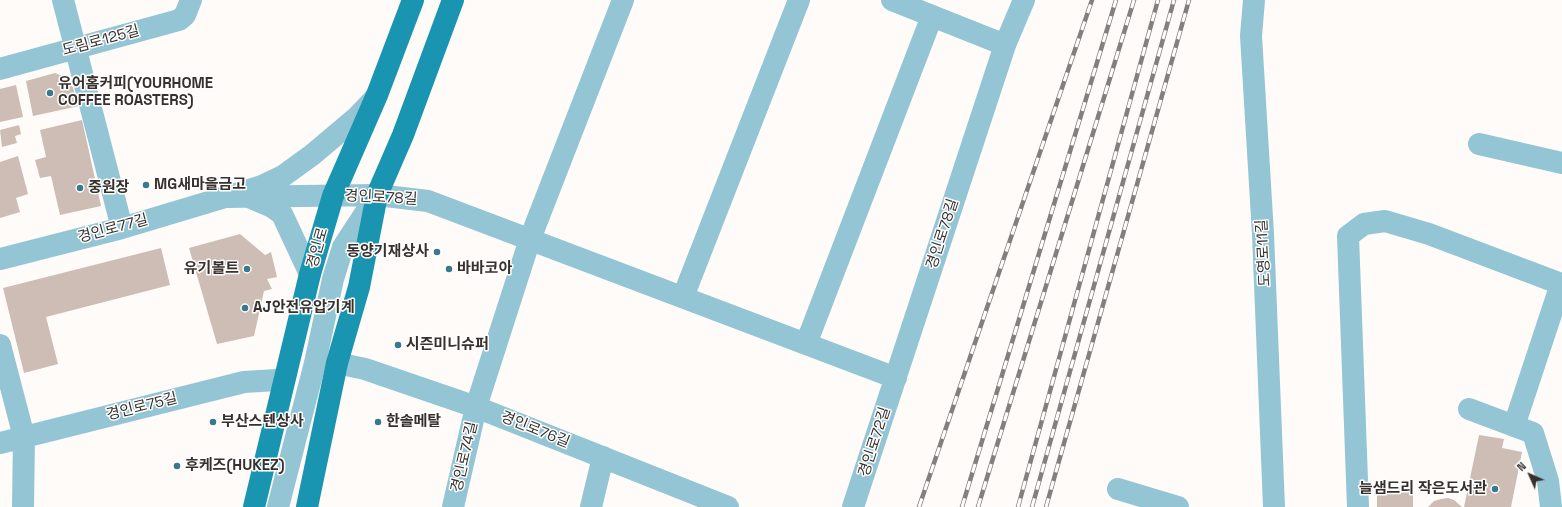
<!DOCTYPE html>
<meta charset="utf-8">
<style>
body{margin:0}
#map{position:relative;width:1562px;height:507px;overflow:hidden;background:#fefbf9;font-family:"Space Grotesk",sans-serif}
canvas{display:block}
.north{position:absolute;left:1510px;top:455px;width:40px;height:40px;-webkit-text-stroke:3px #fff;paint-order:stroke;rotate:315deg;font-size:11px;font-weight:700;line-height:16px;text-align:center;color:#37312d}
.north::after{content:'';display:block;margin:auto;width:14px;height:18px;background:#37312d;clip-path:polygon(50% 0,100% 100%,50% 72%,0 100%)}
</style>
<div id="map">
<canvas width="1562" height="507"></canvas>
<div class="north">N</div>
</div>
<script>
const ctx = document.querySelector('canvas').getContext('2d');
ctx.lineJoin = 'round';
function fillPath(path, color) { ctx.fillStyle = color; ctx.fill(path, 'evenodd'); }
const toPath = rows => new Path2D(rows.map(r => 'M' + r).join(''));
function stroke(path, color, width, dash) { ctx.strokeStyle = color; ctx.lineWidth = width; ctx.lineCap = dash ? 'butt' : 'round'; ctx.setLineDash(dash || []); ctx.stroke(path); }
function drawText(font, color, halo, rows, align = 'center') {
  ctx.font = font + ' "Space Grotesk","Noto Sans KR",sans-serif'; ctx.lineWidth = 3; ctx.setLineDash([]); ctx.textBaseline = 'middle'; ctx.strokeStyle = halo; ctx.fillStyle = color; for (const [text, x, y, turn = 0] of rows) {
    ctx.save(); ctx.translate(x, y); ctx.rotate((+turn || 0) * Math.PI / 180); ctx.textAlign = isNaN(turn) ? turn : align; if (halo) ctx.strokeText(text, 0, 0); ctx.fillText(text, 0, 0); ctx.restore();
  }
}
fillPath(toPath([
 [55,73,70,79,79,106,33,116,26,81],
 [16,85,23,117,0,122,0,89],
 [82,120,101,206,60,215,51,176,40,178,35,160,46,157,40,130],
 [19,125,21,134,15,136,17,143,2,147,0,130],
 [18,156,28,194,16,198,20,212,0,218,0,162],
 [240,234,265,255,271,252,277,277,267,279,272,289,264,291,254,336,217,344,189,248],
 [161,248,170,285,46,317,58,364,24,373,3,288],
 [1479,435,1504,439,1502,448,1522,452,1511,507,1464,507],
 [1377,486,1413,486,1413,507,1377,507],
 [1448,498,1454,500,1462,507,1428,507,1434,501,1441,499]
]), '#cdbdb4');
stroke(toPath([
 [63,0,122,228],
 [892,0,1005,45],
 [1254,0,1251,36,1263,234,1274,507],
 [0,69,179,20,185,15,191,0],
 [1479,144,1562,163],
 [226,197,377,195,428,201,896,378],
 [251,198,272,207,282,214,310,274],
 [0,259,122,228,262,186,283,176,312,155,356,118,375,98],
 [683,297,799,0],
 [806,344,932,16],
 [0,345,24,437,23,507],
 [337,363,365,369,476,407,728,507],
 [1469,409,1533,433,1548,481,1551,507],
 [0,443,244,382,277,380,285,377],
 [1118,489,1178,507],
 [278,507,315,363,333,279,343,247,377,195],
 [453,507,476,407,530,239,623,0],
 [591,507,603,457],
 [853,507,1005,45,1024,0],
 [1358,507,1348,236,1364,224,1385,221,1429,234,1561,284,1514,426]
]), '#93c5d5', 22);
stroke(toPath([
 [254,507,310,274,333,196,377,95,413,0],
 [307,507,337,363,359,287,377,195,403,135,453,0]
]), '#1995b2', 22);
const rail = toPath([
 [919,507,1092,0],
 [962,507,1116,0],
 [978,507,1134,0],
 [1018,507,1158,0],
 [1032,507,1174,0],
 [1046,507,1189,0]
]);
stroke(rail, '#847f7c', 4.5);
stroke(rail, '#fff', 3, [9]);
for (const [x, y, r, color] of [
 [50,93,4,"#38798b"],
 [146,185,4,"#38798b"],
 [80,188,4,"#38798b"],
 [437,252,4,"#38798b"],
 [247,269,4,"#38798b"],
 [449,269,4,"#38798b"],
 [245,308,4,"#38798b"],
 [398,345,4,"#38798b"],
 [213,422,4,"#38798b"],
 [378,422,4,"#38798b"],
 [177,466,4,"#38798b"],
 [1495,489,4,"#38798b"]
]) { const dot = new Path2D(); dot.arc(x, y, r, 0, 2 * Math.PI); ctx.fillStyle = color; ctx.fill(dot); stroke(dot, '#fff', 1.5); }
drawText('15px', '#37312d', '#fff', [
 ["도림로125길",101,41,-15],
 ["경인로78길",381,198,3],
 ["경인로77길",113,229,-15],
 ["경인로78길",943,234,-72],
 ["경인로",318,248,-74],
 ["도영로11길",1264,253,-93],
 ["경인로75길",142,407,-14],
 ["경인로76길",535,430,22],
 ["경인로72길",875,442,-72],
 ["경인로74길",465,457,-77]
]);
drawText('bold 15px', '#37312d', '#fff', [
 ["유어홈커피(YOURHOME",58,84],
 ["COFFEE ROASTERS)",58,101],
 ["MG새마을금고",154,185],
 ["중원장",88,188],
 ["동양기재상사",429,252,"right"],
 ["유기볼트",239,269,"right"],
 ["바바코아",457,269],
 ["AJ안전유압기계",253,308],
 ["시즌미니슈퍼",406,345],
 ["부산스텐상사",221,422],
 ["한솔메탈",386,422],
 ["후케즈(HUKEZ)",185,466],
 ["늘샘드리 작은도서관",1487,489,"right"]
], 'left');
</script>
